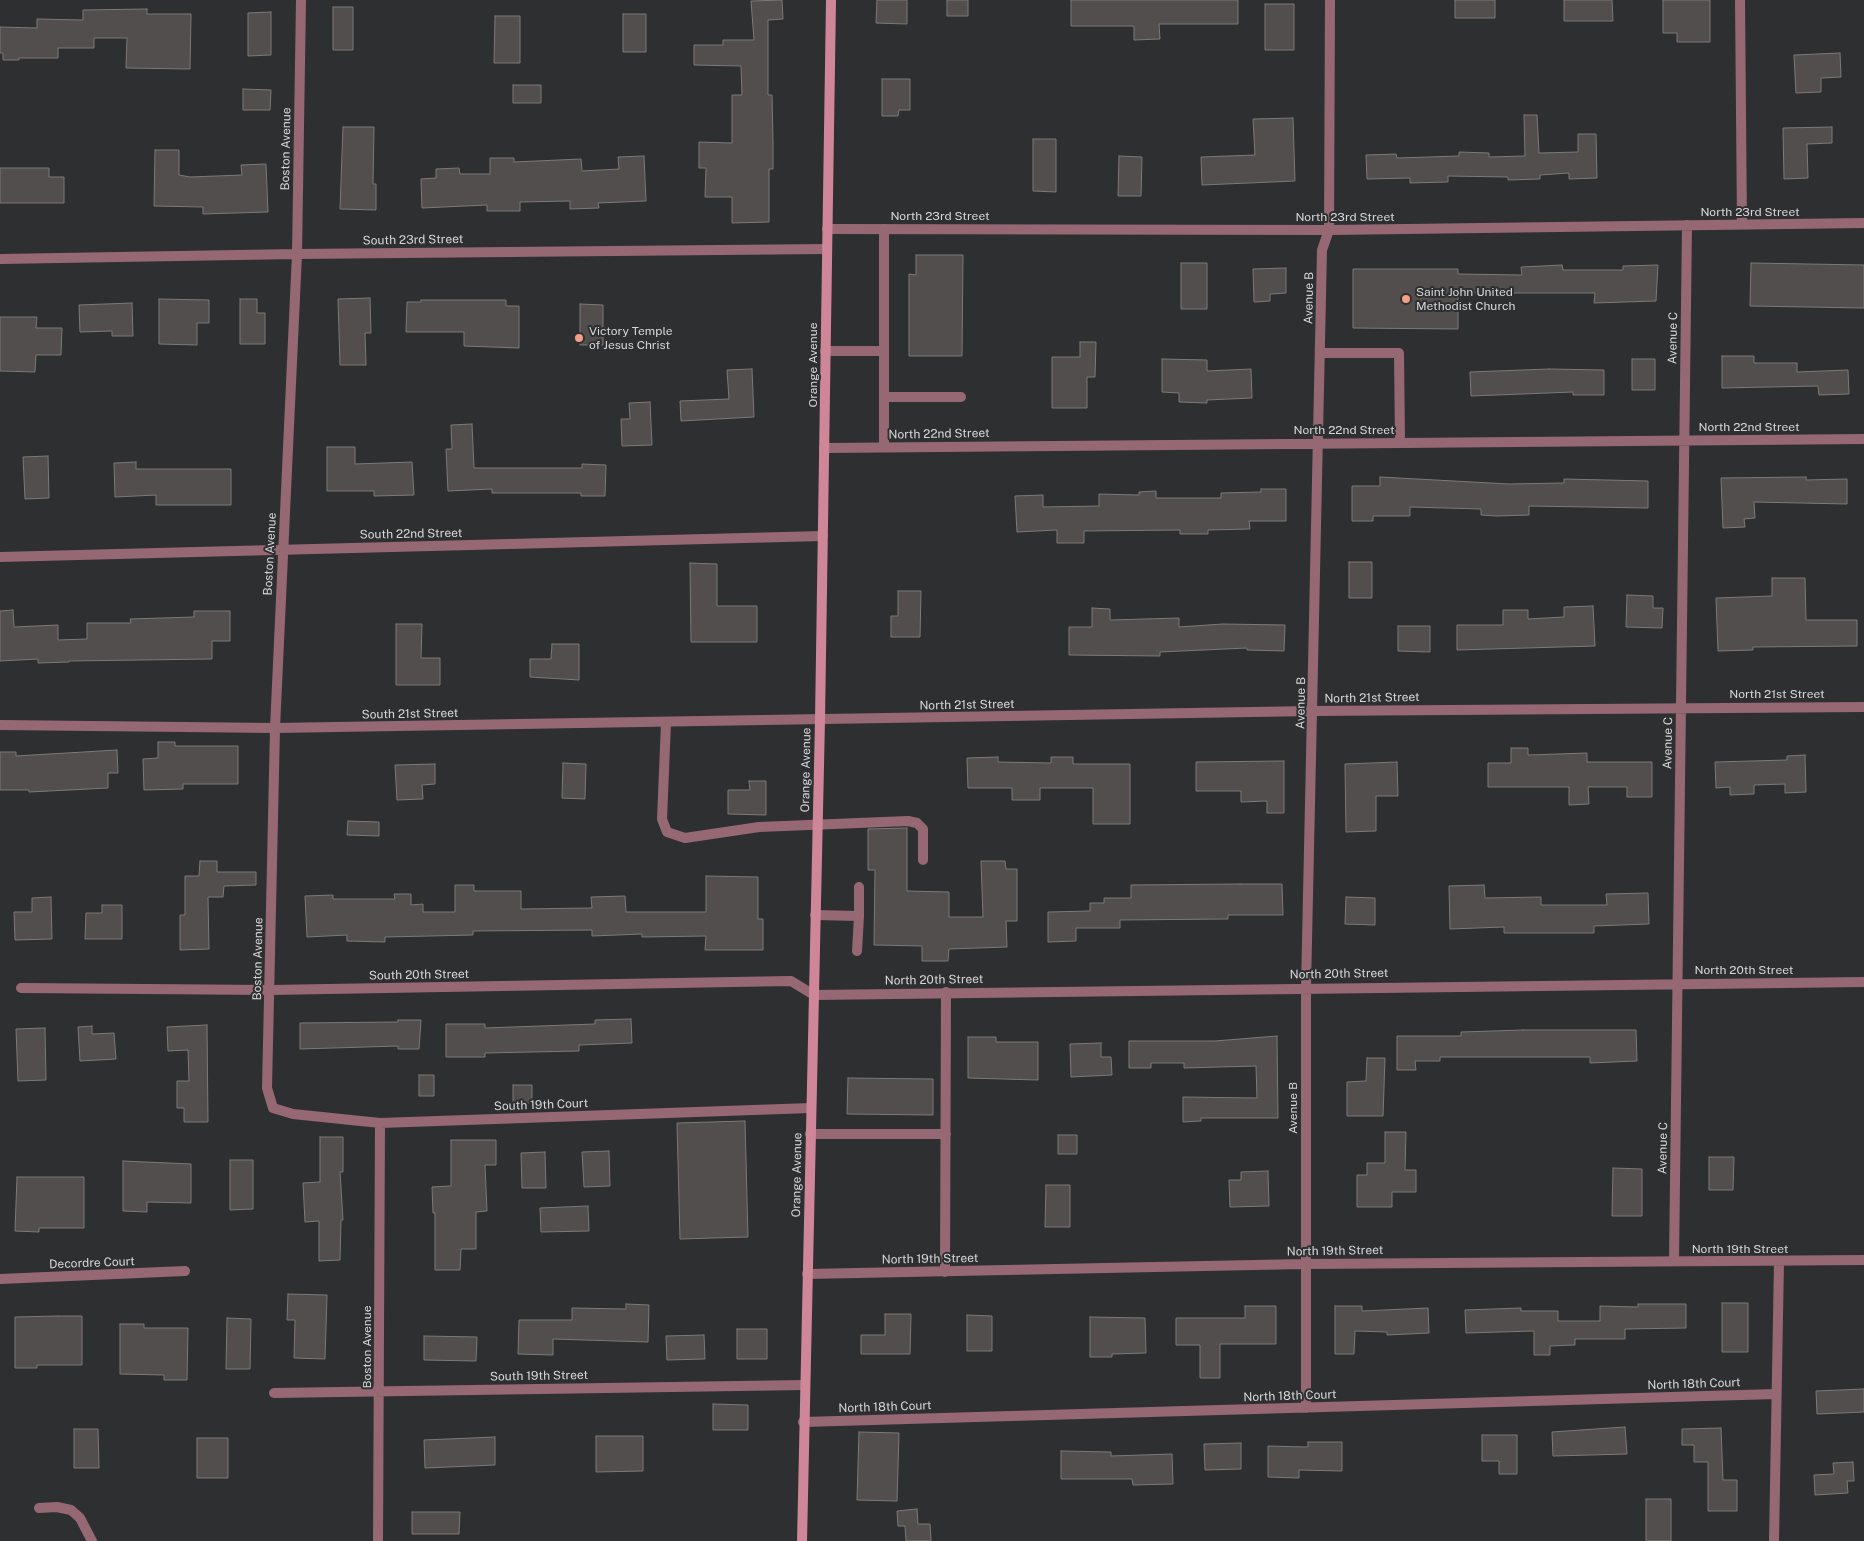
<!DOCTYPE html>
<style>
body{margin:0}
canvas{display:block;background:#2e2f31}
</style>
<canvas width="1864" height="1541"></canvas>
<script>
const ctx = document.querySelector('canvas').getContext('2d');
ctx.lineJoin = 'round';
function fillPath(path, color) { ctx.fillStyle = color; ctx.fill(path, 'evenodd'); }
const toPath = rows => new Path2D(rows.map(r => 'M' + r).join(''));
function stroke(path, color, width, dash) { ctx.strokeStyle = color; ctx.lineWidth = width; ctx.lineCap = dash ? 'butt' : 'round'; ctx.setLineDash(dash || []); ctx.stroke(path); }
function drawText(font, color, halo, rows, align = 'center') {
  ctx.font = font + ' "Public Sans",sans-serif'; ctx.lineWidth = 4; ctx.setLineDash([]); ctx.textBaseline = 'middle'; ctx.strokeStyle = halo; ctx.fillStyle = color; for (const [text, x, y, turn = 0] of rows) {
    ctx.save(); ctx.translate(x, y); ctx.rotate((+turn || 0) * Math.PI / 180); ctx.textAlign = isNaN(turn) ? turn : align; if (halo) ctx.strokeText(text, 0, 0); ctx.fillText(text, 0, 0); ctx.restore();
  }
}
const building = toPath([
 [782,0,783,19,768,20,768,95,772,95,773,143,773,169,769,169,769,222,732,223,732,197,705,197,706,168,699,168,699,142,732,143,732,95,742,95,741,66,694,65,694,45,723,45,723,40,754,40,751,1,782,0],
 [877,0,907,0,907,24,876,23,877,0],
 [947,0,968,0,968,16,947,16,947,0],
 [1071,0,1238,0,1238,24,1159,24,1160,39,1134,40,1134,26,1071,26,1071,0],
 [1455,0,1495,0,1495,18,1455,18,1455,0],
 [1564,0,1612,0,1613,21,1564,21,1564,0],
 [1663,0,1710,0,1710,42,1677,42,1677,33,1663,33,1663,0],
 [1265,4,1294,4,1294,50,1265,50,1265,4],
 [333,7,353,7,353,50,333,50,333,7],
 [147,9,147,14,191,14,190,69,126,68,127,38,94,38,94,48,58,48,58,58,19,58,19,60,3,60,3,53,0,53,0,27,37,28,37,19,83,20,83,10,147,9],
 [271,12,271,55,248,56,248,13,271,12],
 [623,14,646,14,646,52,623,52,623,14],
 [495,16,520,16,520,63,494,63,495,16],
 [1840,53,1841,77,1821,78,1821,92,1796,93,1794,55,1840,53],
 [882,79,910,79,910,110,899,110,898,116,882,116,882,79],
 [513,85,541,85,541,103,513,103,513,85],
 [243,89,271,90,270,110,243,110,243,89],
 [1524,115,1537,115,1539,153,1578,152,1578,134,1596,134,1597,178,1569,179,1569,173,1540,175,1540,179,1508,180,1508,177,1448,176,1448,182,1410,183,1410,178,1367,179,1366,155,1396,154,1397,158,1459,156,1459,152,1489,153,1489,157,1525,156,1524,115],
 [1293,118,1295,181,1202,185,1201,157,1255,155,1253,119,1293,118],
 [343,127,374,127,373,184,376,184,376,210,340,209,343,127],
 [1832,127,1832,143,1807,144,1808,178,1784,179,1783,128,1832,127],
 [1033,139,1056,139,1056,192,1033,191,1033,139],
 [155,150,179,150,179,175,190,177,242,175,241,165,266,164,268,212,203,214,203,207,154,206,155,150],
 [644,156,646,201,598,203,599,208,570,209,570,201,520,202,520,211,487,211,487,205,422,208,421,179,436,178,436,169,459,168,460,174,490,174,490,158,514,158,514,162,581,159,582,171,619,169,618,157,644,156],
 [1119,156,1142,157,1141,196,1118,196,1119,156],
 [0,168,49,168,49,177,64,177,64,203,0,203,0,168],
 [916,255,963,255,962,356,909,356,909,274,916,275,916,255],
 [1181,263,1207,263,1207,309,1181,309,1181,263],
 [1751,263,1864,265,1864,308,1750,306,1751,263],
 [1562,265,1563,270,1623,270,1623,266,1658,265,1656,301,1594,303,1595,293,1458,293,1458,329,1353,328,1353,269,1458,269,1458,274,1522,275,1521,267,1562,265],
 [1286,268,1286,293,1270,294,1270,301,1254,302,1253,269,1286,268],
 [370,298,371,333,365,333,366,365,340,365,338,299,370,298],
 [159,299,209,300,209,323,197,323,197,345,159,344,159,299],
 [240,299,257,299,257,313,265,313,265,344,240,344,240,299],
 [421,300,506,300,506,306,519,306,519,348,464,346,464,332,406,332,407,302,421,302,421,300],
 [132,303,133,336,112,336,112,331,80,332,79,305,132,303],
 [580,304,603,305,603,345,580,345,580,304],
 [0,317,37,317,36,328,62,328,61,355,36,355,35,372,0,371,0,317],
 [1080,342,1096,342,1095,377,1087,377,1087,408,1052,408,1052,357,1080,357,1080,342],
 [1722,356,1754,356,1754,363,1797,363,1797,372,1848,370,1849,394,1819,395,1818,386,1722,388,1722,356],
 [1162,359,1207,360,1207,371,1251,369,1252,398,1207,400,1207,403,1179,402,1179,393,1162,392,1162,359],
 [1632,359,1655,359,1655,390,1632,390,1632,359],
 [752,369,754,417,681,421,680,401,729,399,727,370,752,369],
 [1549,369,1604,370,1604,395,1573,395,1573,392,1471,396,1470,372,1549,369],
 [650,402,652,445,622,446,621,419,630,419,629,403,650,402],
 [472,424,474,468,582,468,582,464,606,465,605,496,581,496,581,493,492,493,492,489,448,491,446,449,452,449,451,425,472,424],
 [327,447,355,447,355,464,412,462,414,495,374,496,374,491,327,491,327,447],
 [48,456,49,498,25,499,23,457,48,456],
 [136,462,136,469,231,469,231,505,156,505,156,495,115,497,114,463,136,462],
 [1380,477,1509,484,1564,483,1564,479,1648,481,1648,508,1529,506,1529,515,1497,516,1481,515,1481,509,1410,507,1410,516,1373,516,1373,521,1352,521,1352,486,1380,486,1380,477],
 [1806,477,1806,480,1847,479,1847,504,1754,502,1755,518,1744,519,1745,527,1723,528,1721,478,1806,477],
 [1261,489,1286,489,1286,521,1249,521,1250,529,1208,530,1208,534,1180,534,1180,530,1084,531,1084,543,1057,543,1057,530,1017,532,1015,496,1043,495,1043,507,1099,506,1099,494,1139,495,1139,492,1156,491,1156,498,1221,498,1221,493,1261,492,1261,489],
 [1349,562,1372,562,1372,598,1349,598,1349,562],
 [690,563,717,564,717,606,757,606,757,642,691,642,690,563],
 [1772,578,1805,578,1806,620,1857,620,1857,646,1753,647,1753,650,1718,651,1716,598,1772,596,1772,578],
 [898,591,921,591,920,637,891,637,891,616,898,616,898,591],
 [1627,595,1653,596,1653,608,1663,608,1662,628,1626,627,1627,595],
 [1593,606,1595,646,1457,650,1457,625,1503,625,1503,610,1528,610,1528,619,1564,617,1564,607,1593,606],
 [1092,608,1110,609,1110,620,1179,618,1179,627,1223,624,1285,625,1284,651,1247,650,1247,648,1160,652,1160,656,1069,655,1069,627,1092,627,1092,608],
 [13,610,14,627,58,625,58,640,87,639,87,623,131,623,130,619,194,617,194,611,230,611,230,641,212,641,212,659,69,661,69,662,38,663,38,659,0,661,0,611,13,610],
 [396,624,422,624,421,658,440,658,440,685,396,685,396,624],
 [1398,626,1430,626,1430,652,1398,651,1398,626],
 [552,644,579,644,579,680,530,677,530,659,551,659,552,644],
 [158,742,175,742,175,746,238,746,238,784,183,784,183,789,144,790,143,759,158,758,158,742],
 [1511,748,1528,748,1528,755,1587,753,1587,762,1652,762,1652,797,1627,797,1627,787,1588,787,1589,804,1569,805,1569,787,1488,787,1488,763,1511,763,1511,748],
 [117,750,118,773,108,773,108,788,29,792,29,790,0,790,0,752,16,752,16,756,117,750],
 [1805,755,1806,792,1785,793,1785,784,1754,785,1754,794,1730,795,1730,787,1716,788,1715,762,1787,760,1787,756,1805,755],
 [998,757,998,762,1051,763,1051,757,1073,757,1073,764,1130,764,1130,824,1093,824,1093,788,1040,788,1040,800,1012,800,1012,788,968,788,967,758,998,757],
 [1284,761,1284,813,1267,813,1267,801,1241,802,1241,791,1196,791,1196,762,1284,761],
 [1397,762,1398,796,1376,796,1376,831,1346,832,1345,764,1397,762],
 [563,763,586,764,585,799,562,798,563,763],
 [435,764,435,784,422,785,423,799,397,800,395,765,435,764],
 [749,781,766,781,766,815,728,814,728,790,750,790,749,781],
 [348,821,379,822,379,836,347,835,348,821],
 [907,828,907,891,949,892,949,917,983,917,981,861,1005,861,1006,869,1017,869,1017,921,1006,921,1007,947,949,949,948,961,922,961,922,946,874,945,875,870,868,870,868,829,907,828],
 [200,861,217,861,217,872,256,872,256,885,224,886,223,897,208,897,209,949,180,950,180,915,185,915,185,876,199,876,200,861],
 [706,876,758,877,758,919,763,919,763,950,705,950,706,936,642,937,642,934,592,936,592,930,473,931,473,935,385,937,385,942,347,941,347,935,307,937,305,896,333,895,333,899,395,899,394,894,411,894,411,905,423,904,423,912,455,912,455,885,474,885,474,891,521,891,521,909,592,908,591,897,625,896,626,912,706,912,706,876],
 [1240,884,1282,884,1283,915,1228,915,1228,919,1120,920,1120,928,1076,928,1076,941,1048,942,1048,912,1090,911,1090,903,1104,903,1104,898,1131,898,1131,885,1240,884],
 [1484,885,1485,898,1541,897,1541,905,1607,905,1606,894,1648,893,1649,924,1594,926,1594,933,1504,933,1504,927,1450,929,1449,886,1484,885],
 [51,897,52,939,15,940,14,912,32,912,32,898,51,897],
 [1346,897,1375,898,1375,925,1345,924,1346,897],
 [102,905,122,905,122,939,85,939,86,913,102,913,102,905],
 [631,1019,632,1043,579,1045,579,1051,485,1053,485,1057,446,1057,446,1024,485,1024,485,1028,595,1024,595,1020,631,1019],
 [398,1020,421,1020,419,1049,398,1049,398,1046,300,1049,300,1023,398,1022,398,1020],
 [207,1025,208,1122,184,1122,184,1108,177,1108,177,1081,189,1081,188,1050,168,1051,167,1027,207,1025],
 [92,1026,92,1034,114,1033,116,1059,80,1061,78,1027,92,1026],
 [45,1028,46,1080,18,1081,16,1029,45,1028],
 [1523,1030,1636,1030,1637,1061,1590,1063,1590,1057,1440,1057,1440,1061,1415,1061,1416,1070,1397,1070,1397,1036,1461,1036,1461,1032,1523,1030],
 [1277,1036,1278,1118,1201,1118,1201,1121,1183,1122,1183,1097,1257,1098,1256,1066,1184,1068,1184,1063,1151,1063,1151,1068,1129,1068,1129,1041,1215,1041,1277,1036],
 [968,1037,996,1037,996,1042,1038,1042,1038,1080,968,1078,968,1037],
 [1101,1043,1101,1057,1111,1057,1112,1075,1071,1077,1070,1044,1101,1043],
 [1367,1058,1385,1058,1383,1116,1347,1116,1347,1082,1366,1081,1367,1058],
 [419,1075,434,1075,434,1096,419,1096,419,1075],
 [848,1078,933,1079,933,1115,847,1114,848,1078],
 [513,1085,532,1085,532,1103,513,1103,513,1085],
 [745,1121,748,1237,680,1239,677,1123,745,1121],
 [1385,1132,1406,1132,1405,1170,1416,1170,1416,1192,1392,1192,1392,1207,1357,1207,1357,1175,1367,1175,1367,1163,1385,1163,1385,1132],
 [1058,1135,1077,1135,1077,1154,1058,1154,1058,1135],
 [320,1137,343,1137,343,1172,340,1172,343,1220,341,1220,340,1260,319,1261,319,1221,305,1222,303,1183,320,1182,320,1137],
 [451,1140,496,1140,496,1165,485,1165,487,1211,476,1212,476,1249,461,1249,460,1270,435,1270,435,1213,433,1213,432,1187,451,1186,451,1140],
 [609,1151,610,1186,584,1187,582,1152,609,1151],
 [545,1152,546,1188,522,1188,521,1153,545,1152],
 [1709,1157,1734,1157,1733,1190,1709,1190,1709,1157],
 [230,1160,253,1160,253,1209,230,1210,230,1160],
 [123,1161,191,1164,191,1203,147,1202,147,1212,123,1211,123,1161],
 [1613,1168,1642,1169,1642,1216,1612,1216,1613,1168],
 [1268,1171,1269,1206,1230,1207,1229,1180,1241,1180,1241,1172,1268,1171],
 [17,1177,84,1177,84,1228,39,1228,39,1232,15,1231,17,1177],
 [1046,1185,1070,1185,1070,1227,1045,1227,1046,1185],
 [588,1206,589,1231,541,1232,540,1208,588,1206],
 [288,1294,327,1295,325,1359,294,1358,295,1320,287,1320,288,1294],
 [1722,1303,1748,1303,1748,1352,1722,1352,1722,1303],
 [626,1304,649,1305,648,1342,553,1339,553,1355,518,1354,519,1320,572,1320,572,1308,626,1309,626,1304],
 [1638,1304,1686,1304,1686,1328,1625,1329,1625,1339,1575,1339,1575,1345,1550,1346,1550,1355,1534,1355,1534,1331,1466,1333,1465,1310,1521,1308,1521,1311,1558,1311,1558,1321,1600,1321,1600,1306,1638,1307,1638,1304],
 [1245,1306,1276,1306,1276,1344,1220,1344,1220,1378,1200,1378,1200,1345,1176,1345,1176,1318,1245,1318,1245,1306],
 [1335,1306,1362,1306,1362,1311,1428,1308,1429,1333,1387,1335,1387,1332,1355,1331,1354,1354,1335,1354,1335,1306],
 [885,1314,911,1314,910,1354,861,1354,861,1335,885,1335,885,1314],
 [967,1315,992,1316,992,1351,967,1351,967,1315],
 [58,1316,82,1316,82,1365,37,1365,37,1368,15,1368,15,1317,58,1316],
 [1090,1317,1145,1318,1146,1353,1112,1354,1112,1357,1090,1357,1090,1317],
 [227,1318,251,1319,250,1369,226,1369,227,1318],
 [120,1324,144,1324,144,1328,188,1328,187,1380,164,1380,164,1375,120,1374,120,1324],
 [737,1329,767,1329,767,1359,737,1359,737,1329],
 [704,1335,705,1359,667,1360,666,1336,704,1335],
 [424,1336,477,1337,476,1361,424,1360,424,1336],
 [1864,1389,1864,1412,1817,1414,1816,1391,1864,1389],
 [713,1404,748,1405,748,1430,713,1430,713,1404],
 [1625,1427,1627,1454,1553,1456,1552,1432,1625,1427],
 [1721,1428,1723,1480,1737,1480,1737,1511,1708,1511,1708,1462,1694,1462,1694,1445,1682,1445,1682,1429,1721,1428],
 [74,1429,98,1429,99,1468,74,1468,74,1429],
 [859,1432,899,1433,897,1501,857,1500,859,1432],
 [1482,1435,1517,1435,1517,1474,1499,1474,1499,1461,1482,1461,1482,1435],
 [596,1436,643,1436,643,1471,596,1472,596,1436],
 [495,1437,495,1465,425,1468,424,1440,495,1437],
 [197,1438,228,1438,228,1478,197,1478,197,1438],
 [1308,1442,1342,1442,1342,1471,1299,1470,1299,1478,1268,1477,1268,1446,1308,1447,1308,1442],
 [1241,1443,1241,1469,1205,1470,1204,1444,1241,1443],
 [1061,1451,1111,1452,1111,1456,1172,1454,1173,1484,1133,1485,1132,1479,1061,1479,1061,1451],
 [1853,1462,1854,1481,1847,1481,1848,1493,1815,1495,1814,1475,1834,1474,1833,1463,1853,1462],
 [1646,1499,1671,1499,1671,1541,1646,1541,1646,1499],
 [917,1509,918,1524,930,1524,931,1541,906,1541,905,1526,898,1526,897,1511,917,1509],
 [412,1512,460,1512,459,1534,412,1534,412,1512]
]);
fillPath(building, '#514e4d');
stroke(building, '#7c7978', 1);
stroke(toPath([
 [825,351,884,351],
 [1320,353,1399,353,1400,442],
 [884,397,961,397],
 [884,447,884,229],
 [666,723,662,819,667,832,685,838,759,827,908,821,917,823,923,829,923,860],
 [815,915,859,916,857,951],
 [859,916,859,887],
 [810,1134,946,1134],
 [945,1272,946,992],
 [39,1508,57,1507,71,1510,80,1518,92,1541]
]), '#966873', 10);
stroke(toPath([
 [301,0,297,254,275,728,267,1088,273,1108,293,1114,380,1123,811,1108],
 [1740,0,1742,224],
 [827,229,1329,230,1864,223],
 [0,259,297,254,826,249],
 [824,448,1864,439],
 [0,557,823,536],
 [0,725,275,728,1313,711,1864,707],
 [21,988,270,990,791,981,814,995,1864,982],
 [1674,1261,1687,225],
 [807,1274,1304,1264,1864,1260],
 [0,1279,185,1271],
 [274,1393,804,1385],
 [1306,1408,1306,987,1322,250,1329,230,1330,0],
 [803,1422,1776,1394],
 [378,1541,380,1123],
 [1774,1541,1779,1261]
]), '#966873', 10);
stroke(toPath([
 [802,1541,820,720,831,0]
]), '#d08699', 10);
for (const [x, y, r, color] of [
 [1406,299,5,"#f39f84"],
 [579,338,5,"#f39f84"]
]) { const dot = new Path2D(); dot.arc(x, y, r, 0, 2 * Math.PI); ctx.fillStyle = color; ctx.fill(dot); stroke(dot, '#2e2f31', 2); }
drawText('12px', '#d7d7d9', '#2e2f31', [
 ["Boston Avenue",286,149,-89],
 ["North 23rd Street",1750,212],
 ["North 23rd Street",940,216],
 ["North 23rd Street",1345,217],
 ["South 23rd Street",413,240,-1],
 ["Avenue B",1309,298,-89],
 ["Avenue C",1673,338,-89],
 ["Orange Avenue",813,365,-90],
 ["North 22nd Street",1749,427],
 ["North 22nd Street",1344,430],
 ["North 22nd Street",939,434,-1],
 ["South 22nd Street",411,534,-1],
 ["Boston Avenue",270,554,-87],
 ["North 21st Street",1777,694],
 ["North 21st Street",1372,698,-1],
 ["Avenue B",1301,703,-89],
 ["North 21st Street",967,705,-1],
 ["South 21st Street",410,714,-1],
 ["Avenue C",1668,743,-89],
 ["Orange Avenue",806,770,-89],
 ["Boston Avenue",258,959,-89],
 ["North 20th Street",1744,970],
 ["North 20th Street",1339,974,-1],
 ["South 20th Street",419,975,-1],
 ["North 20th Street",934,980,-1],
 ["South 19th Court",541,1105,-2],
 ["Avenue B",1293,1108,-90],
 ["Avenue C",1663,1148,-89],
 ["Orange Avenue",797,1175,-89],
 ["North 19th Street",1740,1249],
 ["North 19th Street",1335,1251,-1],
 ["North 19th Street",930,1259,-1],
 ["Decordre Court",92,1263,-2],
 ["Boston Avenue",367,1347,-90],
 ["South 19th Street",539,1376,-1],
 ["North 18th Court",1694,1384,-2],
 ["North 18th Court",1290,1396,-2],
 ["North 18th Court",885,1407,-2]
]);
drawText('12px', '#d7d7d9', '#2e2f31', [
 ["Saint John United",1416,292],
 ["Methodist Church",1416,306],
 ["Victory Temple",589,331],
 ["of Jesus Christ",589,345]
], 'left');
</script>
